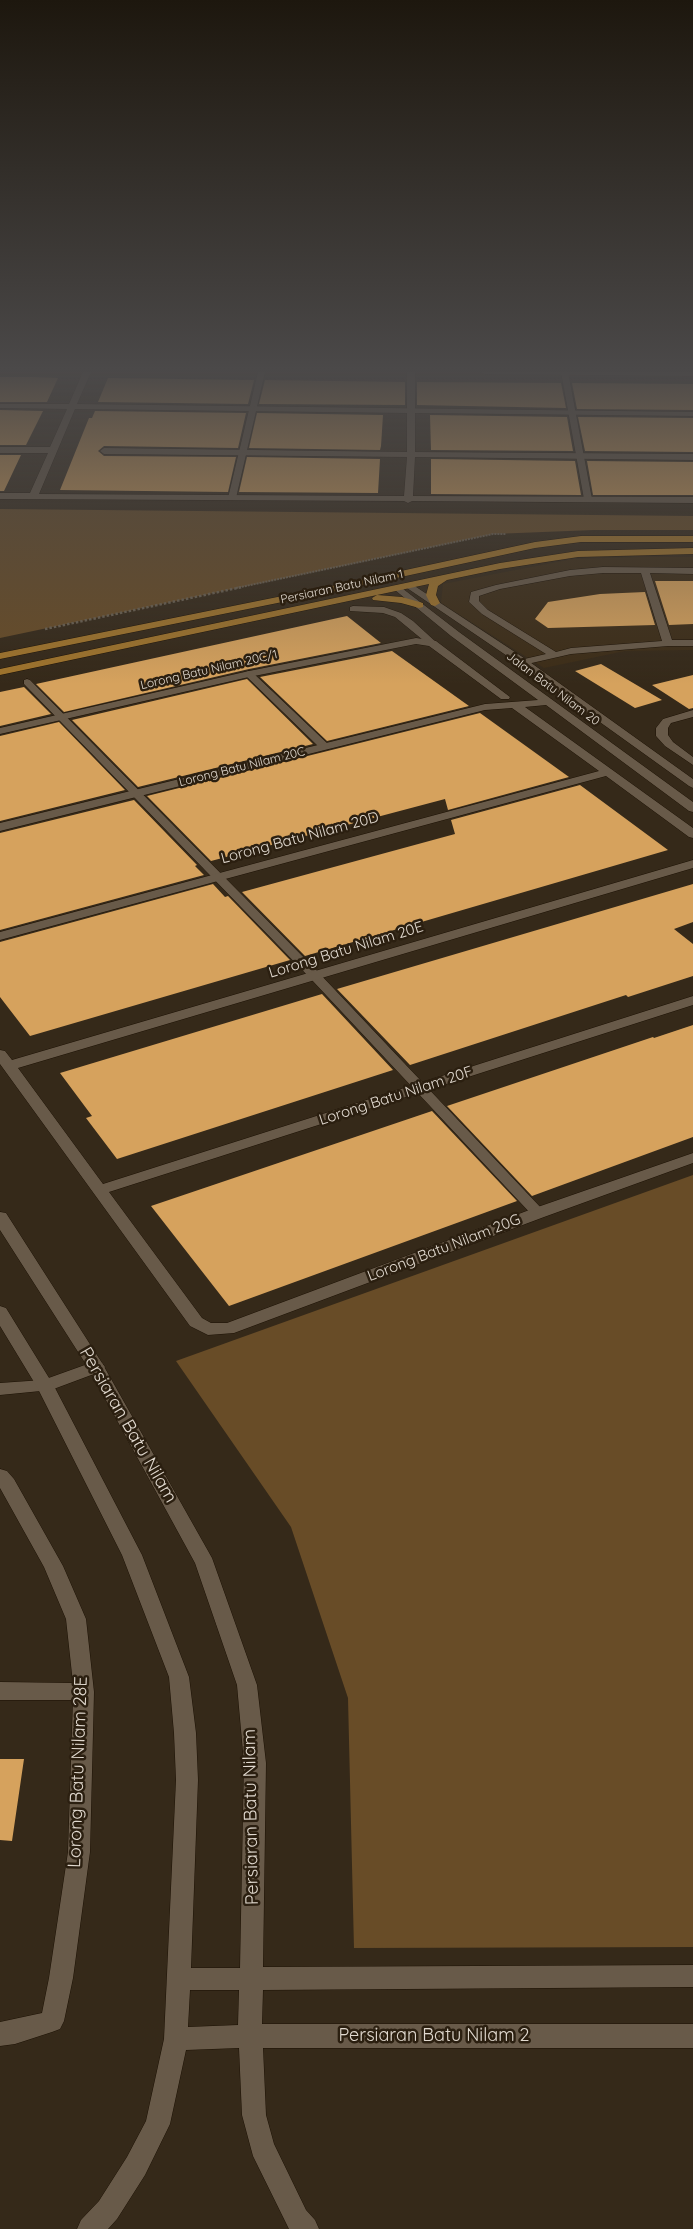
<!DOCTYPE html>
<style>
body{margin:0}
canvas{display:block;background:#352919}
</style>
<canvas width="693" height="2229"></canvas>
<script>
const ctx = document.querySelector('canvas').getContext('2d');
ctx.lineJoin = 'round';
function fillPath(path, color) { ctx.fillStyle = color; ctx.fill(path, 'evenodd'); }
const toPath = rows => new Path2D(rows.map(r => 'M' + r).join(''));
function stroke(path, color, width, dash) { ctx.strokeStyle = color; ctx.lineWidth = width; ctx.lineCap = dash ? 'butt' : 'round'; ctx.setLineDash(dash || []); ctx.stroke(path); }
function drawText(font, color, halo, rows, align = 'center') {
  ctx.font = font + ' Quicksand,sans-serif'; ctx.lineWidth = 5; ctx.setLineDash([]); ctx.textBaseline = 'middle'; ctx.strokeStyle = halo; ctx.fillStyle = color; for (const [text, x, y, turn = 0] of rows) {
    ctx.save(); ctx.translate(x, y); ctx.rotate((+turn || 0) * Math.PI / 180); ctx.textAlign = isNaN(turn) ? turn : align; if (halo) ctx.strokeText(text, 0, 0); ctx.fillText(text, 0, 0); ctx.restore();
  }
}
fillPath(toPath([
 [637,557,693,557,693,650,625,651,544,668,441,603,443,584,573,559]
]), '#3d2d17');
fillPath(toPath([
 [0,509,693,516,693,530,593,530,493,534,0,638],
 [693,1175,693,1947,354,1948,348,1698,291,1527,176,1361]
]), '#684c27');
fillPath(toPath([
 [0,377,34,377,58,378,47,402,0,402],
 [108,378,250,380,254,380,248,404,98,402],
 [265,380,405,382,405,405,259,404],
 [417,382,561,383,566,408,417,405],
 [572,383,693,384,693,410,577,409],
 [0,410,43,411,26,445,0,445],
 [95,411,246,413,238,448,104,446,98,451,104,456,236,457,228,492,60,490,89,418,92,418],
 [257,413,383,415,381,446,380,450,249,448],
 [430,415,567,417,573,451,431,450],
 [578,417,693,418,693,452,585,451],
 [0,455,21,455,4,491,0,491],
 [247,457,380,459,378,493,239,492],
 [431,459,575,461,581,495,431,494],
 [587,461,693,462,693,495,593,495],
 [655,581,693,581,693,624,669,625],
 [645,592,655,625,548,628,535,619,548,602,600,594],
 [347,616,381,643,249,669,64,712,36,684],
 [392,651,469,706,327,741,260,677],
 [601,664,662,700,635,708,575,671],
 [693,675,693,708,689,709,652,685],
 [247,679,313,744,138,787,72,720],
 [24,687,51,714,0,726,0,692],
 [480,713,569,777,448,810,445,799,211,861,147,796],
 [59,722,125,790,0,821,0,736],
 [580,785,668,850,305,956,242,892,455,834,451,820],
 [134,800,197,865,195,866,204,875,0,930,0,833],
 [213,884,225,897,228,896,290,960,30,1036,0,997,0,942],
 [693,884,693,922,674,929,693,944,693,976,628,997,626,995,410,1065,337,989],
 [322,994,393,1070,117,1159,86,1118,92,1116,60,1073],
 [693,1025,693,1137,532,1196,447,1106,653,1037,654,1038],
 [432,1111,517,1201,229,1306,151,1206],
 [0,1759,24,1759,12,1841,0,1840]
]), '#d6a25d');
const lane = toPath([
 [258,372,265,372,236,498,232,500,228,498,258,372],
 [407,372,415,372,415,411,411,413,407,411,407,372],
 [561,372,568,372,592,499,588,501,584,499,561,372],
 [603,567,693,568,693,574,650,573,672,640,693,640,693,646,668,646,571,654,523,665,518,662,520,660,546,654,482,614,469,602,471,592,496,585,570,570,603,567],
 [603,573,641,573,662,641,571,648,556,652,488,610,479,601,479,596,500,589,570,576,603,573],
 [353,606,384,607,401,613,413,621,437,643,435,645,429,645,395,617,383,613,350,611,350,607,353,606],
 [249,671,252,672,329,745,329,749,321,749,246,676,246,672,249,671],
 [27,679,30,680,319,973,543,1210,545,1213,543,1216,533,1216,311,979,24,684,24,680,27,679]
]);
const street = toPath([
 [83,372,91,372,77,404,693,412,693,416,415,413,415,452,693,454,693,460,415,457,413,496,693,497,693,503,412,501,408,503,404,501,0,499,0,493,30,493,48,453,0,453,0,447,50,447,67,409,0,408,0,404,69,404,83,372],
 [75,409,407,413,407,452,104,448,100,451,104,454,407,457,404,496,39,494,75,409],
 [481,372,693,372,693,376,485,374,481,372],
 [410,583,527,660,693,779,693,788,689,786,519,664,407,588,405,586,410,583],
 [398,585,459,632,693,802,693,812,689,811,546,705,525,707,693,828,693,838,689,837,606,776,0,940,0,932,599,771,512,708,485,710,0,831,0,823,485,704,538,700,451,636,395,590,395,586,398,585],
 [416,638,436,641,510,697,509,699,501,699,429,646,416,644,249,677,0,734,0,728,249,671,416,638],
 [693,710,693,717,671,723,668,728,668,735,673,742,693,757,693,765,665,746,656,736,656,728,663,719,693,710],
 [693,860,693,868,18,1068,103,1184,693,996,693,1005,109,1192,202,1318,211,1323,227,1323,532,1209,693,1153,693,1163,544,1217,234,1333,208,1335,190,1326,0,1064,0,1050,5,1051,12,1060,693,860],
 [96,1361,102,1363,105,1367,102,1371,51,1390,0,1395,0,1383,43,1380,96,1361],
 [0,1469,7,1471,14,1479,63,1566,86,1619,94,1692,90,1852,73,1978,64,2021,60,2029,52,2032,15,2044,0,2046,0,2022,42,2013,49,1978,68,1852,73,1700,0,1700,0,1682,73,1683,66,1619,44,1567,0,1488,0,1469]
]);
const secondary = toPath([
 [0,1212,6,1213,102,1363,212,1558,257,1685,266,1763,263,1967,693,1965,693,1987,263,1990,262,2024,693,2024,693,2048,263,2048,266,2115,274,2144,306,2210,315,2220,319,2229,289,2229,253,2156,242,2115,239,2048,186,2050,170,2124,145,2175,117,2219,108,2229,77,2229,81,2220,99,2201,127,2157,146,2121,164,2039,176,1780,174,1733,169,1677,122,1555,37,1387,0,1326,0,1306,6,1308,54,1386,142,1555,189,1677,196,1733,198,1780,191,1968,240,1968,244,1763,237,1685,195,1563,89,1369,0,1230,0,1212],
 [190,1990,239,1990,238,2025,188,2027,190,1990]
]);
const primary = toPath([
 [581,536,693,536,693,542,581,542,535,548,327,593,0,659,0,653,327,587,535,542,581,536],
 [693,548,693,554,578,557,500,569,447,580,438,586,436,595,440,603,435,606,431,605,426,595,429,584,377,595,402,597,423,603,423,607,419,608,401,603,373,600,372,598,377,595,0,675,0,669,500,563,578,551,693,548]
]);
stroke(lane, '#1c1104', 1);
stroke(street, '#1c1104', 1);
stroke(secondary, '#1c1104', 1);
stroke(primary, '#1c1104', 1);
stroke(toPath([
 [236,588,493,534,506,534]
]), '#6a6051', 2, [2, 1]);
stroke(toPath([
 [45,629,242,587]
]), '#6a6051', 2.5, [2.5, 2]);
fillPath(lane, '#685a49');
fillPath(street, '#685a49');
fillPath(secondary, '#685a49');
fillPath(primary, '#a0742c');
const sky = ctx.createLinearGradient(0, 0, 0, 684);
sky.addColorStop(0, '#1d170e');
sky.addColorStop(0.54, '#4b4949');
sky.addColorStop(1, '#4b494900');
ctx.fillStyle = sky;
ctx.fillRect(0, 0, 693, 684);
drawText('12px', '#e1d9cf', '#2b1f10', [
 ["Persiaran Batu Nilam 1",342,587,-12],
 ["Lorong Batu Nilam 20C/1",209,670,-13],
 ["Jalan Batu Nilam 20",553,689,37],
 ["Lorong Batu Nilam 20C",242,767,-14]
]);
drawText('15px', '#e1d9cf', '#2b1f10', [
 ["Lorong Batu Nilam 20D",300,838,-15],
 ["Lorong Batu Nilam 20E",346,950,-17],
 ["Lorong Batu Nilam 20F",396,1096,-18],
 ["Lorong Batu Nilam 20G",444,1248,-21]
]);
drawText('18px', '#e1d9cf', '#2b1f10', [
 ["Persiaran Batu Nilam",128,1425,60],
 ["Lorong Batu Nilam 28E",78,1772,-88],
 ["Persiaran Batu Nilam",251,1817,-91],
 ["Persiaran Batu Nilam 2",434,2036]
]);
</script>
